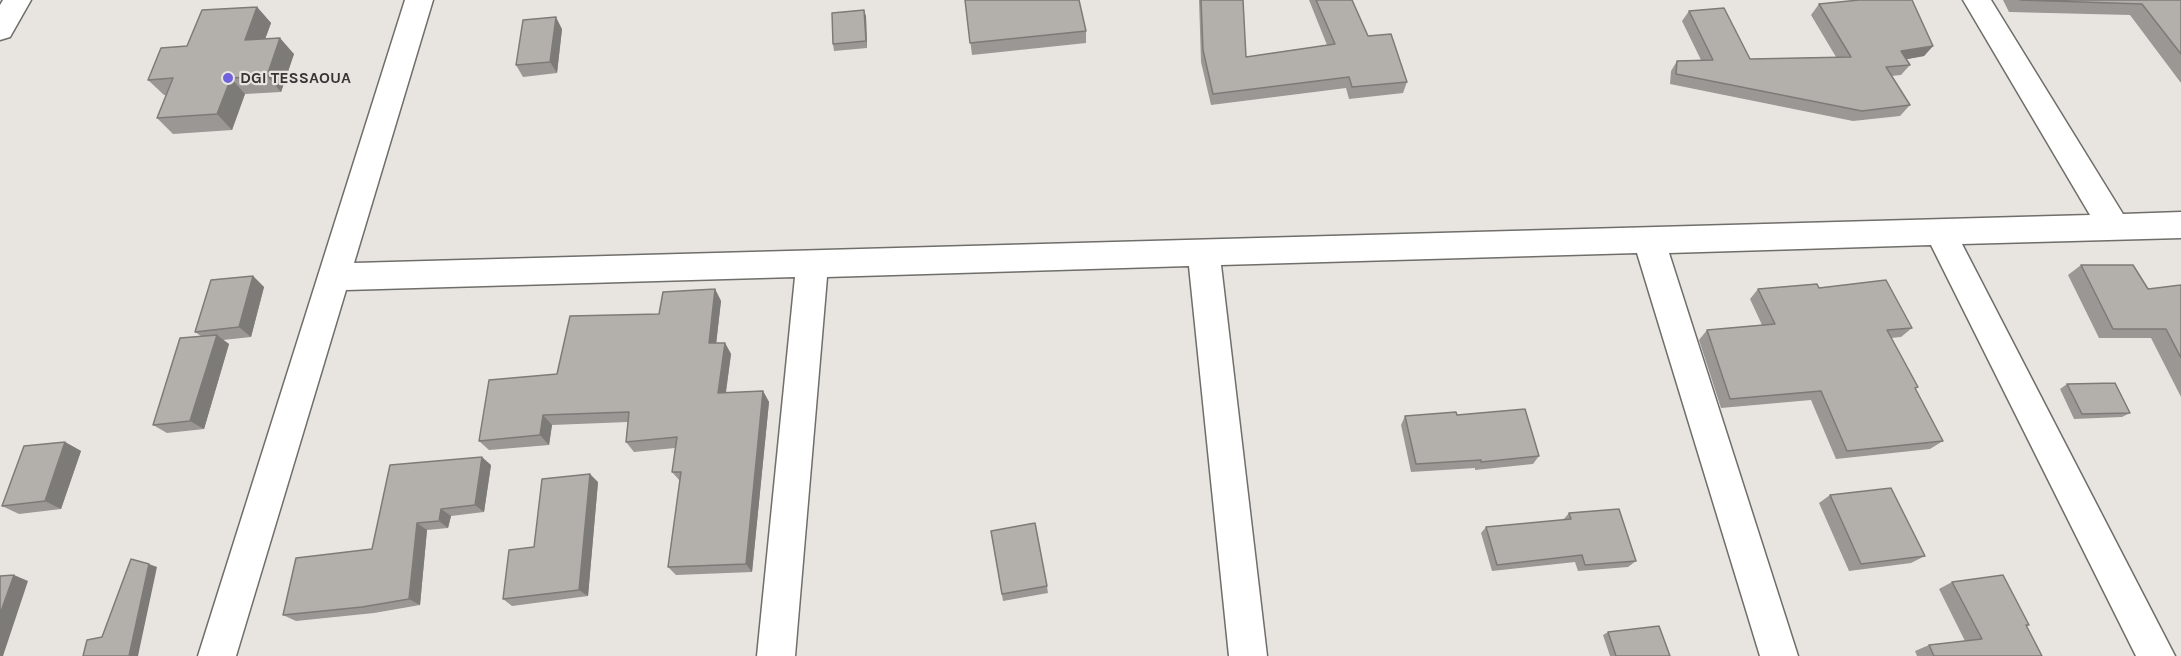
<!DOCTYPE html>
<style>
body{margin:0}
canvas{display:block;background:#e8e5e1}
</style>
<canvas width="2181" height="656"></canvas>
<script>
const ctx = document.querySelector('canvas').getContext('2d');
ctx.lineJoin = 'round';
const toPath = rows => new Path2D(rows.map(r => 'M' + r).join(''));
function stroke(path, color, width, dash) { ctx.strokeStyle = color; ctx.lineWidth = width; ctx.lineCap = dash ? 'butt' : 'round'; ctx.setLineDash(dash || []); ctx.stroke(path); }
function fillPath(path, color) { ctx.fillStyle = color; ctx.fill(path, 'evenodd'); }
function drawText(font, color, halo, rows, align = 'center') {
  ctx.font = font + ' Karla,sans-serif'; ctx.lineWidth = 4.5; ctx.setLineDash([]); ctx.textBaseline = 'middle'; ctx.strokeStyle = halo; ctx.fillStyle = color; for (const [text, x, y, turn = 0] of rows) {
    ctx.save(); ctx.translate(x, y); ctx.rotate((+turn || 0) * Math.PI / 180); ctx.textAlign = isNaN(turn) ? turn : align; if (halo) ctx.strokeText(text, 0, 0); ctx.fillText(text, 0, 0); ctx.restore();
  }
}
const minor = toPath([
 [3,0,31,0,10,37,0,40,0,5,3,0],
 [405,0,433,0,354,263,2090,215,1963,0,1991,0,2123,214,2181,212,2181,238,1962,244,2175,656,2136,656,1931,245,1669,253,1798,656,1760,656,1637,253,1221,265,1267,656,1229,656,1189,266,827,277,795,656,757,656,795,277,346,290,236,656,198,656,405,0]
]);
stroke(minor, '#706e6a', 3);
fillPath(minor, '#fff');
fillPath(toPath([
 [965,0,1086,31,1086,43,972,55],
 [1199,0,1243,0,1246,57,1327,45,1309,0,1352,0,1368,36,1407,82,1403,93,1349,99,1346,88,1211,105,1201,62],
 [2003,0,2181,0,2181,83,2130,15,2009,12],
 [1819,4,1933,46,1924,56,1906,59,1910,65,1901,75,1891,76,1910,105,1900,116,1853,121,1670,84,1671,71,1677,61,1701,60,1682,21,1689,11,1750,59,1836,57,1811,15],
 [257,7,271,23,265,39,294,54,281,92,245,94,232,130,173,134,157,118,166,95,164,95,148,80,187,46],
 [866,16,867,48,834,51,833,44],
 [562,29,557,73,523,77,516,65],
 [2081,265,2148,289,2181,285,2181,397,2151,338,2099,338,2068,275],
 [253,276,264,287,251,337,223,340,229,344,204,429,167,433,153,425,201,336,195,332],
 [1819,288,1912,328,1901,337,1891,338,1918,387,1915,389,1943,441,1930,449,1836,459,1811,400,1721,408,1699,340,1707,330,1762,325,1750,299,1758,289],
 [715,289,721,301,716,343,725,343,731,354,726,393,763,391,769,402,752,572,676,575,668,567,680,481,672,472,675,448,634,452,626,442,628,422,552,425,549,445,489,450,479,441,557,374,659,314],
 [2067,384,2130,413,2122,417,2074,419,2060,389],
 [1457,415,1539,456,1533,464,1475,470,1475,468,1411,472,1401,425,1405,416],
 [65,442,81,451,61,509,19,514,2,506],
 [491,465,484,512,451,516,448,528,427,530,420,605,374,613,296,621,283,615,372,549],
 [598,482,588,596,512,606,503,599,534,547],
 [1830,495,1925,556,1911,563,1849,571,1819,503],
 [1569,513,1636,561,1628,567,1578,571,1575,562,1492,571,1481,533,1486,527,1563,520],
 [991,531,1047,586,1048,593,1003,601],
 [1952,582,2029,625,2026,626,2042,656,1917,656,1915,651,1929,645,1965,641,1939,589],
 [1608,632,1670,656,1610,656,1603,635]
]), '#9a9794');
fillPath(toPath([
 [257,7,271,23,259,56,245,40],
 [864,10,866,16,867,48,866,41],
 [556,17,562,29,557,73,550,62],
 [280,38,294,54,281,92,267,76],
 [1933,46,1924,56,1892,62,1901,51],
 [231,78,245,94,232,130,217,114],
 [253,276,264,287,251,337,239,327],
 [715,289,721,301,715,354,709,343],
 [217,335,229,344,204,429,190,421],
 [725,343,731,354,724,404,718,393],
 [763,391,769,402,752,572,746,564],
 [543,415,552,425,549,445,540,435],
 [65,442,81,451,61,509,45,501],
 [482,457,491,465,484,512,475,505],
 [590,474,598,482,588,596,579,590],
 [441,509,451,516,448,528,439,521],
 [417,523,427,530,420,605,409,599],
 [149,564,157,567,138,656,129,656],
 [14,575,28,581,3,656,0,656,0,614]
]), '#7d7b78');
const building = toPath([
 [965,0,1079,0,1086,31,970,43,965,0],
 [1201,0,1243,0,1246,57,1335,44,1316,0,1352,0,1368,36,1391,34,1407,82,1352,87,1349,77,1213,94,1203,50,1201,0],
 [1859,0,1912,0,1933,46,1901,51,1910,65,1886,67,1910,105,1862,111,1676,74,1677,61,1713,60,1689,11,1724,8,1750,59,1851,57,1819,4,1859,0],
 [2020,0,2181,0,2181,54,2142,4,2020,0],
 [257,7,245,40,280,38,267,76,231,78,217,114,157,118,173,78,148,80,161,48,187,46,202,10,257,7],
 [864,10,866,41,833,44,832,13,864,10],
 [556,17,550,62,516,65,523,20,556,17],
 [2081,265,2133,265,2148,289,2181,285,2181,358,2166,329,2113,329,2081,265],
 [253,276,239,327,195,332,211,280,253,276],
 [1886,280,1912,328,1887,330,1918,387,1915,388,1943,441,1847,451,1821,391,1730,399,1707,330,1775,324,1758,289,1817,284,1819,288,1886,280],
 [715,289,709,343,725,343,718,393,763,391,746,564,668,567,681,472,672,472,677,437,626,442,629,412,543,415,540,435,479,441,489,380,557,374,570,316,659,314,663,292,715,289],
 [217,335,190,421,153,425,180,338,217,335],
 [2115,383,2130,413,2082,414,2067,384,2115,383],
 [1525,409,1539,456,1481,462,1481,460,1416,464,1405,416,1456,412,1457,415,1525,409],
 [65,442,45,501,2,506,24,446,65,442],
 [482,457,475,505,441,509,439,521,417,523,409,599,362,607,283,615,296,558,372,549,390,465,482,457],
 [590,474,579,590,503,599,509,550,534,547,542,479,590,474],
 [1891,488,1925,556,1861,564,1830,495,1891,488],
 [1619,509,1636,561,1585,565,1582,555,1497,565,1486,527,1571,519,1569,513,1619,509],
 [1035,523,1047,586,1002,594,991,531,1035,523],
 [131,559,149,564,129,656,83,656,87,640,102,637,131,559],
 [14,575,0,614,0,576,14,575],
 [2003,575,2029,625,2026,625,2042,656,1934,656,1929,645,1982,639,1952,582,2003,575],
 [1659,626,1670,656,1616,656,1608,632,1659,626]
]);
fillPath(building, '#b3b0ac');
stroke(building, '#7d7b78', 1.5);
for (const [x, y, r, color] of [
 [228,78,6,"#7062dc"]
]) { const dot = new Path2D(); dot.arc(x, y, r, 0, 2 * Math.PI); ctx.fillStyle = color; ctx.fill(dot); stroke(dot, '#e8e5e1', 2); }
drawText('bold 16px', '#373634', '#e8e5e1', [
 ["DGI TESSAOUA",240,78]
], 'left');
</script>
